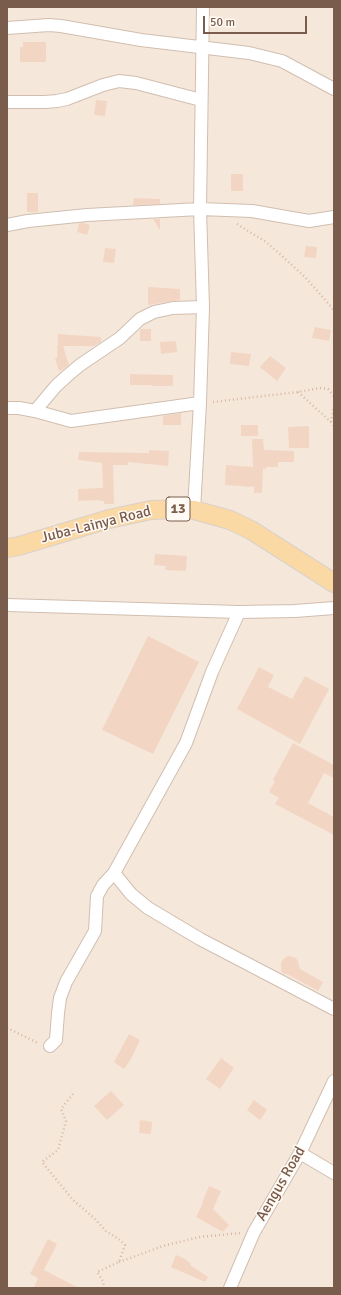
<!DOCTYPE html>
<style>
body{margin:0}
#map{position:relative;width:341px;height:1295px;overflow:hidden;background:#fdf6ec;font-family:Signika,sans-serif}
canvas{display:block}
.frame{position:absolute;inset:0;border:8px solid #7a5c4d;pointer-events:none}
.scale{position:absolute;left:203px;top:16px;width:104px;height:18px;box-sizing:border-box;border:2px solid #7a5c4d;border-top:0;padding-left:5px;font-size:12px;line-height:14px;white-space:nowrap;color:#7a5c4d;-webkit-text-stroke:3px #fffaf3;paint-order:stroke}
</style>
<div id="map">
<canvas width="341" height="1295"></canvas>
<div class="frame"></div>
<div class="scale">50 m</div>
</div>
<script>
const ctx = document.querySelector('canvas').getContext('2d');
ctx.lineJoin = 'round';
function fillPath(path, color) { ctx.fillStyle = color; ctx.fill(path, 'evenodd'); }
const toPath = rows => new Path2D(rows.map(r => 'M' + r).join(''));
function stroke(path, color, width, dash) { ctx.strokeStyle = color; ctx.lineWidth = width; ctx.lineCap = dash ? 'butt' : 'round'; ctx.setLineDash(dash || []); ctx.stroke(path); }
function drawText(font, color, halo, rows, align = 'center') {
  ctx.font = font + ' Signika,sans-serif'; ctx.lineWidth = 3; ctx.setLineDash([]); ctx.textBaseline = 'middle'; ctx.strokeStyle = halo; ctx.fillStyle = color; for (const [text, x, y, turn = 0] of rows) {
    ctx.save(); ctx.translate(x, y); ctx.rotate((+turn || 0) * Math.PI / 180); ctx.textAlign = isNaN(turn) ? turn : align; if (halo) ctx.strokeText(text, 0, 0); ctx.fillText(text, 0, 0); ctx.restore();
  }
}
fillPath(toPath([
 [7,7,334,7,334,1288,7,1288]
]), '#f5e8da');
fillPath(toPath([
 [23,42,46,42,46,62,20,62,20,47,23,47],
 [96,100,107,101,105,116,94,115],
 [231,174,243,174,243,191,231,191],
 [27,193,38,193,38,212,27,212],
 [134,198,160,199,160,204,133,205],
 [153,219,160,219,160,230],
 [79,223,84,223,90,225,87,235,77,232],
 [306,246,317,247,316,258,304,257],
 [105,248,116,249,114,263,103,262],
 [148,287,180,289,180,300,148,305],
 [315,327,331,330,329,341,312,338],
 [140,329,151,329,151,341,140,341],
 [58,334,101,337,101,342,94,346,63,346,69,365,63,369,59,371,55,358,57,358],
 [176,341,177,352,161,354,160,342],
 [231,352,251,354,249,366,230,364],
 [270,356,286,368,277,381,260,367],
 [130,374,173,375,173,385,172,385,172,386,152,386,152,385,130,385],
 [181,413,181,425,163,425,163,416],
 [241,425,258,425,258,436,241,436],
 [309,426,309,448,289,448,288,427],
 [252,439,263,439,264,450,294,451,294,462,278,462,278,467,266,467,266,469,263,469,262,493,254,493,254,486,253,487,225,485,226,465,253,467],
 [149,450,169,451,168,466,128,462,128,465,113,465,114,504,104,504,104,501,100,501,100,500,78,501,78,489,103,488,102,463,78,460,79,452,149,453],
 [155,554,187,556,186,571,165,570,166,566,154,565],
 [148,636,199,662,153,754,102,730],
 [259,667,274,675,268,687,292,699,305,676,329,689,300,744,237,709],
 [293,743,334,765,334,778,324,773,308,803,334,817,334,835,275,804,279,798,269,792,275,781,273,780],
 [289,956,296,958,298,961,300,969,323,982,318,991,291,976,283,973,281,970,281,962,286,957],
 [129,1034,140,1040,131,1059,124,1069,114,1062],
 [221,1058,234,1068,220,1089,206,1079],
 [111,1091,124,1105,107,1120,94,1106],
 [254,1100,267,1110,260,1120,247,1110],
 [140,1120,152,1122,151,1134,139,1133],
 [209,1186,221,1191,213,1209,229,1225,223,1232,196,1217,203,1203,202,1203],
 [48,1239,57,1244,44,1270,79,1288,34,1288,38,1278,30,1274],
 [176,1255,187,1260,186,1261,191,1263,190,1265,208,1277,205,1282,171,1267]
]), '#f3d5c3');
const street = toPath([
 [7,28,49,25,61,26,141,40,249,53,282,61,334,89],
 [7,102,45,102,57,101,67,99,103,85,119,81,136,83,201,100],
 [7,225,28,221,87,215,200,209,252,211,309,221,334,217],
 [7,408,19,408,35,411,71,421,200,403],
 [35,411,56,386,67,376,80,365,120,338,140,319,154,312,173,308,203,307],
 [194,510,200,403,203,307,200,209,203,7],
 [7,605,239,612,295,611,334,608],
 [114,873,131,894,148,908,200,939,334,1009],
 [50,1046,56,1040,58,1013,60,998,66,982,95,931,97,896,103,885,114,873,186,743,212,672,239,612],
 [300,1153,334,1173],
 [230,1288,254,1232,300,1153,334,1081]
]);
const primary = toPath([
 [7,548,19,546,109,519,151,510,179,509,194,510,230,520,251,530,334,583]
]);
stroke(street, '#d1beb0', 14);
stroke(primary, '#dad1cd', 20);
stroke(toPath([
 [237,224,266,242,282,256,305,277,334,310],
 [298,392,331,422,334,426],
 [213,402,298,392,320,388,328,389,334,396],
 [331,422,334,406],
 [7,1028,38,1043],
 [73,1094,61,1109,66,1121,58,1150,42,1162,73,1200,94,1218,106,1231,120,1240,125,1245,119,1262,97,1272,103,1281,104,1288],
 [119,1262,163,1246,199,1237,241,1233]
]), '#d9b8a5', 2.5, [1, 3]);
stroke(street, '#fff', 12);
stroke(primary, '#fbd9a5', 18);
for (const [x, y, w] of [
 [178,509,24]
]) { const box = new Path2D(); box.roundRect(x - w / 2, y - 12, w, 24, 3); ctx.fillStyle = '#fffaf3'; ctx.fill(box); stroke(box, '#7a5c4d', 1); }
drawText('bold 14px', '#7a5c4d', null, [
 ["13",178,509]
]);
drawText('15px', '#7a5c4d', '#fffaf3', [
 ["Juba-Lainya Road",96,525,-14],
 ["Aengus Road",281,1184,-60]
]);
</script>
